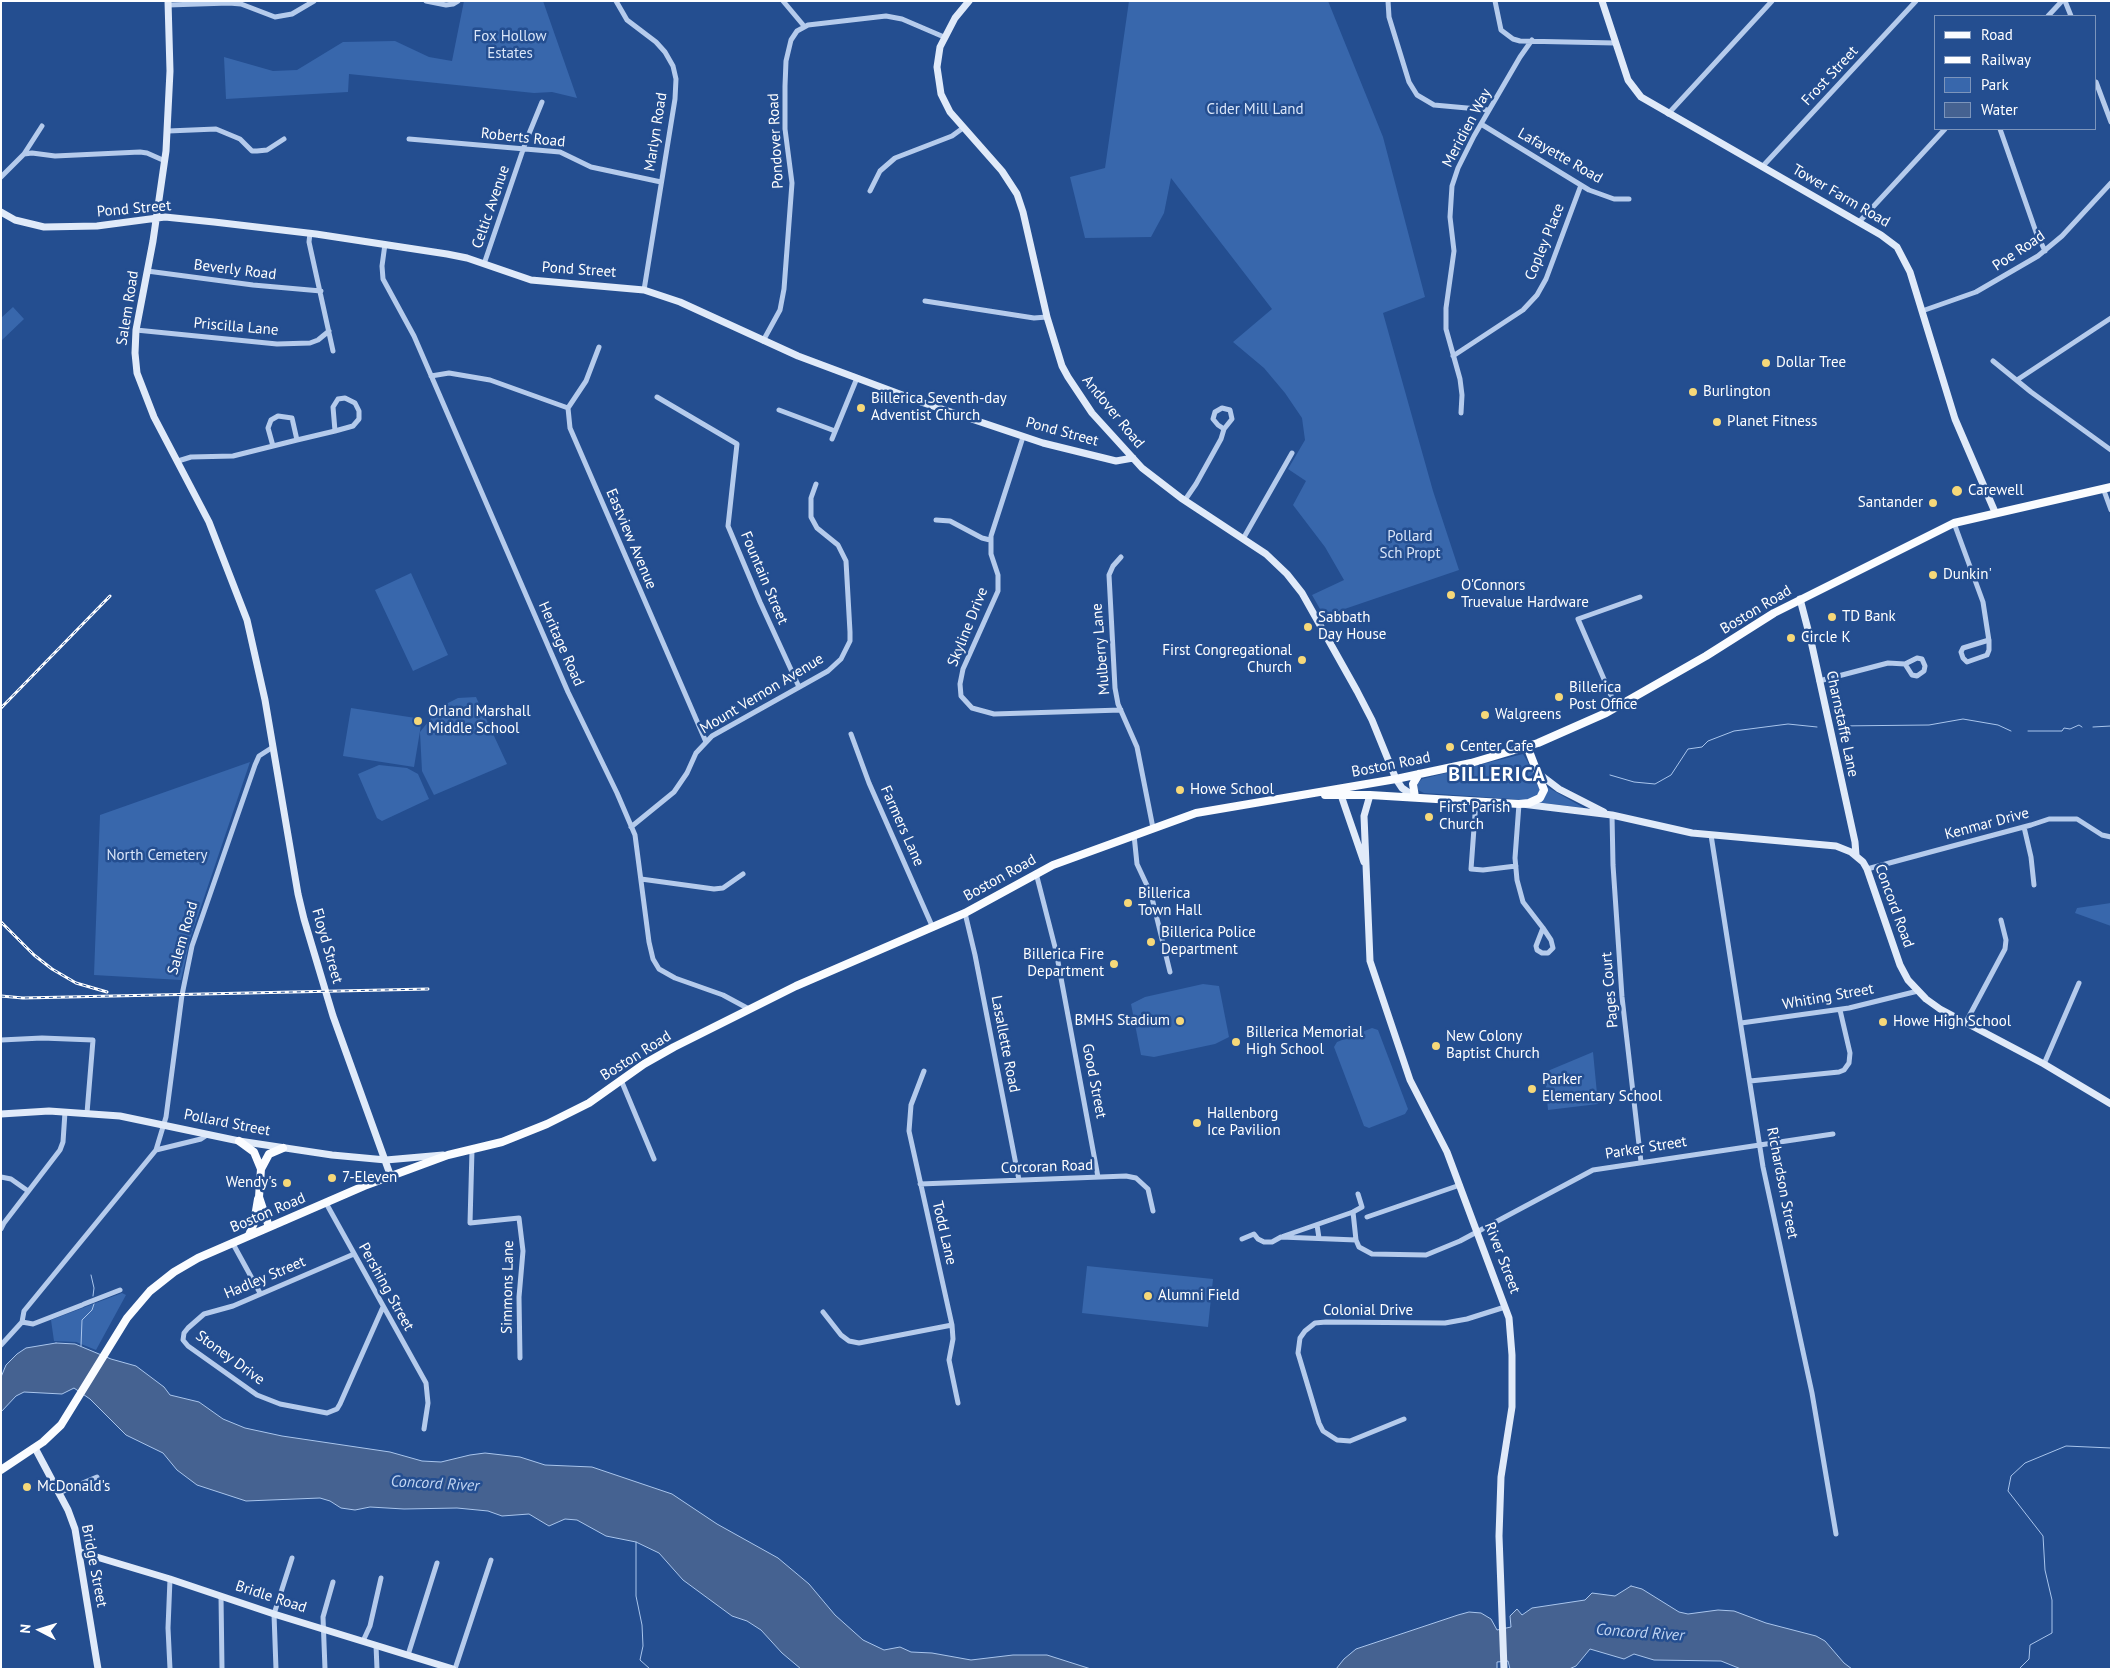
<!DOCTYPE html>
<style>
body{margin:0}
#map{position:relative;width:2112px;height:1670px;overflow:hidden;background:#244e90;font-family:"PT Sans",sans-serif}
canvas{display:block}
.frame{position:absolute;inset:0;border:2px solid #fff;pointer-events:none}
.legend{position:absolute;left:1934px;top:15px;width:162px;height:115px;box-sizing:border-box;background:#244e90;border:1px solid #7c95bc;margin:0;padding:6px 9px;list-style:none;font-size:15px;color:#fff}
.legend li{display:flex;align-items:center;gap:10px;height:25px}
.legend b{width:25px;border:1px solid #7c95bc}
.north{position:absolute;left:15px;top:1605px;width:50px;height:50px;-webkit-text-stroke:4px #244e90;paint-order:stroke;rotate:275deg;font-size:14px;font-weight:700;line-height:20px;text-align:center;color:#fff}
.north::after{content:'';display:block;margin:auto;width:18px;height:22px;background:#fff;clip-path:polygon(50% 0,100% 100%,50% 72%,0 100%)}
</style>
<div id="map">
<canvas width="2112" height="1670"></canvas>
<div class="frame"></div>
<ul class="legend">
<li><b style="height:6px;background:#fafcff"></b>Road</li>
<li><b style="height:6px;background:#fff"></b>Railway</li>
<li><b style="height:14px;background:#3867ac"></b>Park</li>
<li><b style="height:14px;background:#456291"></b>Water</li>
</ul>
<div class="north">N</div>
</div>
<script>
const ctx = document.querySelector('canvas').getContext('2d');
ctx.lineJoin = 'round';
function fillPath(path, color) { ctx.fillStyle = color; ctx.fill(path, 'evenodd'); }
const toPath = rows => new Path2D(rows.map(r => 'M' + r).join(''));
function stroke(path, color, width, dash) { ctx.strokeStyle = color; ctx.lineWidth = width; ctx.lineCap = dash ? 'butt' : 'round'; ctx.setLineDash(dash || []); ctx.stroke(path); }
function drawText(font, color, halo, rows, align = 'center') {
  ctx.font = font + ' "PT Sans",sans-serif'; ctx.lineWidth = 5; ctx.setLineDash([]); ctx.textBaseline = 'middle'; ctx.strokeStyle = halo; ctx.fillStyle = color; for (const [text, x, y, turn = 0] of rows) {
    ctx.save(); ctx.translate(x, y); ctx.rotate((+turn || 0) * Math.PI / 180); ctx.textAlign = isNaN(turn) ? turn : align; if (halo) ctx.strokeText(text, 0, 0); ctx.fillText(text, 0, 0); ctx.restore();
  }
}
fillPath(toPath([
 [464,1,543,1,577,98,552,92,534,93,349,74,348,92,226,99,224,57,273,71,297,70,343,42,395,41,429,57,452,61],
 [1129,1,1328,1,1383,137,1425,297,1383,313,1433,491,1459,570,1324,616,1312,595,1344,580,1325,547,1293,505,1306,481,1288,469,1305,440,1302,418,1285,393,1264,368,1233,342,1272,309,1171,178,1164,213,1151,237,1085,238,1070,177,1105,168],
 [13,307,24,319,1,341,1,318],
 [411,573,448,655,413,671,375,590],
 [476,697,507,764,434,795,422,771,420,732,440,707,458,698],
 [351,708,422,719,414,767,343,756],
 [1523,754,1540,783,1584,808,1512,799,1424,793,1418,790,1418,783,1422,779],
 [250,762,190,939,181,980,94,975,100,815],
 [379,765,407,768,418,774,429,799,382,821,377,818,358,774],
 [2111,903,2111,926,2075,913,2077,908],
 [1203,984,1219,986,1229,1037,1215,1044,1154,1057,1141,1055,1131,1004,1145,997],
 [1372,1028,1378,1030,1408,1109,1405,1114,1369,1128,1364,1126,1334,1047,1337,1042],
 [1593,1052,1598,1104,1548,1110,1545,1076,1550,1070],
 [1087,1266,1213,1279,1208,1327,1082,1313],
 [122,1293,126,1295,96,1350,76,1342,54,1341,51,1320]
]), '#3867ac');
const water = toPath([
 [56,1343,75,1344,111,1359,136,1366,164,1387,170,1395,199,1402,223,1419,245,1428,282,1436,390,1452,422,1461,441,1462,470,1455,485,1453,520,1457,545,1465,592,1467,672,1494,717,1524,778,1558,809,1584,835,1615,863,1640,884,1650,900,1647,911,1652,932,1653,971,1660,1013,1655,1047,1655,1091,1669,801,1669,782,1653,761,1630,747,1621,732,1616,683,1580,659,1553,636,1542,606,1536,577,1520,565,1519,549,1526,529,1514,502,1516,488,1511,457,1508,404,1509,370,1507,355,1510,341,1508,330,1501,320,1498,246,1501,197,1485,177,1470,163,1453,126,1435,90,1399,74,1388,62,1394,24,1392,16,1396,1,1412,1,1377,6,1365,17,1354,26,1348,56,1343],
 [1631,1586,1642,1589,1679,1612,1688,1614,1718,1610,1734,1611,1766,1623,1816,1636,1825,1641,1844,1663,1852,1669,1741,1669,1721,1661,1654,1660,1634,1654,1624,1659,1590,1649,1576,1666,1569,1669,1510,1669,1508,1661,1497,1662,1497,1669,1336,1669,1344,1659,1356,1649,1458,1615,1469,1612,1481,1613,1491,1619,1497,1630,1511,1627,1510,1616,1517,1609,1522,1615,1532,1608,1585,1600,1592,1593,1615,1596,1631,1586]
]);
fillPath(water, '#456291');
stroke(water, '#a9c5ec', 1);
stroke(toPath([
 [1837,726,1929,725,1963,719,1998,725,2011,731],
 [2093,727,2111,726],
 [2028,731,2062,731,2064,728,2070,729,2079,725,2082,727],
 [1610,775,1634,782,1655,784,1671,775,1688,749,1702,747,1708,741,1734,731,1788,724,1817,727],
 [91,1275,94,1288,93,1296],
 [81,1346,82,1320,92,1310,94,1304],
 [636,1542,636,1596,642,1625,643,1646,640,1660,650,1669],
 [2019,1669,2029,1659,2030,1645,2052,1633,2052,1600,2045,1570,2043,1536,2008,1491,2011,1476,2025,1463,2066,1446,2111,1448]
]), '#a9c5ec', 1);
stroke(toPath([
 [426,1,446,5,453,4,458,1],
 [616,1,627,20,656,42,665,52,673,66,676,79,675,99,644,290],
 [783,1,804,26],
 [1388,1,1389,17,1409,82,1417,95,1434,105,1489,110],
 [1495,1,1501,30,1513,39,1520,41,1615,43],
 [2065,1,2071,16],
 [168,5,229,3,241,4,275,17,292,14,314,1],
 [2048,16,2062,1],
 [2096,82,2111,122],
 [1668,114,1772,1],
 [1481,124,1589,190,1614,199,1629,199],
 [2000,129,2036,232,2045,251],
 [168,131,216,129,240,139,252,151,257,151,267,150,284,139],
 [409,139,560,152,591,167,661,182],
 [24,154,32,153,55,156,140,152,147,153,165,161],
 [1762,167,1916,1],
 [1,177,24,154,42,126],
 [870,191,880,171,895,158,952,136,963,128],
 [1859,222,1945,129],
 [310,233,309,242,333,351],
 [385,244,382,266,383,279,414,336,568,692,617,793,635,835,649,942,653,959,659,969,675,978,723,995,749,1009],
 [484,264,526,141,542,102],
 [147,271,253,285,321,291],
 [925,301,1034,318,1047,317],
 [1922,311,1976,292,2038,256,2062,236,2111,183],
 [136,330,277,344,310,343,318,340,329,331],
 [763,341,780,310,784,289,792,183,785,129,785,86,786,61,791,40,797,31,808,25,886,16,902,19,944,37],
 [599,347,586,381,568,408,570,428,706,742],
 [1453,356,1523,310,1537,295,1546,279,1581,185],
 [1993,361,2031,392,2111,450],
 [431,376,449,373,490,380,568,408],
 [2017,380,2111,318],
 [657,397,737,444,728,526,760,602,799,687],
 [779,410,835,431],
 [1461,413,1462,395,1460,379,1446,329,1446,308,1454,251,1450,217,1452,186,1458,168,1474,136,1520,57,1532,40],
 [1023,437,991,536,991,554,998,575,998,591,963,669,960,684,961,696,972,708,994,714,1121,710],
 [832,439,857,378],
 [273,446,268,428,271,420,278,416,292,418,297,440],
 [178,461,191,457,233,456,297,440,335,431,353,426,359,419,359,411,355,403,345,398,338,399,333,407,335,431],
 [2103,488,2111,510],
 [1185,500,1196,484,1221,439,1224,429,1232,419,1230,410,1222,408,1215,412,1213,419,1218,425,1224,429],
 [936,520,950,521,982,538,990,540],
 [1954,523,1983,602,1989,641,1989,650,1987,655,1967,662,1963,658,1961,652,1963,648,1989,640],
 [1243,539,1292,453],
 [1121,557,1113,566,1109,575,1115,688,1118,704,1137,747,1153,828],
 [1917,658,1922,659,1925,666,1924,671,1917,676,1912,675,1905,664,1917,658],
 [1819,681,1888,663,1905,664],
 [1616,707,1578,619,1640,597],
 [851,734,869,783,933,928],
 [1476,801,1471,869,1483,870,1516,866],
 [1519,804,1515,858,1517,880,1523,902,1543,928],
 [1612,815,1613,865,1622,997,1641,1162],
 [631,827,674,792,687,773,696,753,712,736,828,671,841,659,850,641,850,632,846,561,838,545,817,528,811,517,811,498,816,484],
 [2024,827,2031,857,2034,885],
 [1134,835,1137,864,1151,894,1170,972],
 [1711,835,1763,1167,1812,1393,1836,1534],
 [1867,869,2031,825,2049,819,2077,819,2102,835,2111,837],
 [1036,873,1056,951,1098,1177],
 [641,879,714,889,723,888,743,874],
 [965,913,975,955,1019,1180],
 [1543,928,1551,940,1553,948,1548,953,1542,953,1537,950,1536,946,1543,928],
 [1966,1022,2005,949,2006,940,2001,920],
 [1741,1023,1849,1008,1918,991],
 [1,1040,42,1038,93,1040,87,1113],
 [2044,1064,2079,983],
 [924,1071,911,1105,909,1131,952,1325,953,1339,949,1360,958,1403],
 [621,1080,654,1159],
 [1750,1081,1839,1072,1844,1070,1849,1063,1850,1053,1840,1010],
 [156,1150,201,1139,207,1135],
 [472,1150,470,1223,519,1218,523,1251,519,1297,520,1358],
 [1,1177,11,1179,28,1191],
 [920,1184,1126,1176,1136,1178,1148,1189,1153,1211],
 [326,1203,426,1383,428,1403,424,1429],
 [1353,1212,1356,1240,1359,1247,1372,1254,1426,1255,1460,1241,1593,1170,1833,1134],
 [1367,1217,1460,1185],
 [1317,1225,1319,1238],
 [1,1229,4,1223,60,1150,63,1142,65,1112],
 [1284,1236,1353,1212,1362,1207,1358,1194],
 [1242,1239,1254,1234,1258,1239,1264,1242,1272,1242,1281,1237,1356,1240],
 [232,1242,260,1293],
 [354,1254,233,1306,204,1314,188,1328,184,1333,183,1340,188,1346,257,1395,280,1404,327,1413,337,1409,340,1404,383,1307],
 [84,1304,120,1290],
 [823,1312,841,1335,849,1341,859,1343,952,1325],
 [22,1322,33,1324,82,1305],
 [1,1345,22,1322,24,1311,156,1150,166,1117,182,995,192,946,255,765,259,756,273,747],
 [1404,1419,1350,1441,1337,1440,1323,1431,1319,1423,1298,1353,1300,1338,1305,1331,1315,1323,1326,1322,1445,1323,1467,1319,1505,1307],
 [59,1493,97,1477],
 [221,1596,222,1669],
 [363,1641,370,1626,381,1578],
 [376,1645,377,1669],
 [408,1655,437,1563],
 [170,1669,168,1628,170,1579],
 [276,1669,274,1614,292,1558],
 [325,1669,323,1617,333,1582],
 [455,1669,491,1560]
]), '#b5cbec', 5);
stroke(toPath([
 [168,1,170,71,166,151,153,241,136,330,135,353,137,373,154,417,209,522,247,620,265,700,298,894,304,919,333,1016,391,1177],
 [969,1,955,18,940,47,937,67,941,94,950,112,1002,171,1017,194,1023,212,1047,317,1062,366,1068,377,1092,413,1142,468,1181,498,1266,554,1287,574,1302,593,1357,691,1372,720,1396,779,1402,788,1415,797],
 [1602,1,1628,80,1641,97,1881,235,1897,247,1910,272,1955,419,1995,512],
 [1,212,15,220,44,227,97,226,165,217,214,222,316,234,447,254,467,258,531,280,644,290,680,302,798,356,921,402,1043,443,1116,461,1133,458],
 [1800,599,1811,641,1855,842,1856,855],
 [1538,773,1559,789,1604,812],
 [1343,790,1341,795,1344,804,1364,862],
 [1370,795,1364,816,1370,961,1410,1080,1447,1152,1509,1318,1512,1355,1512,1407,1501,1477,1499,1536,1504,1669],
 [1522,804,1612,815,1692,833,1836,846,1851,852,1863,862,1867,869,1900,965,1908,980,1926,999,1940,1009,2044,1064,2111,1104],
 [1,1114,49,1111,120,1116,239,1141,332,1155,386,1160,443,1155],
 [35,1448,68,1510,75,1529,98,1669],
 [80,1552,170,1579,274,1614,453,1669]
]), '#e0eaf9', 7);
stroke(toPath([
 [1325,795,1370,795,1519,804,1529,803,1540,798,1544,790,1527,746],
 [1415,797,1413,784,1419,774],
 [239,1141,254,1152,261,1169],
 [269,1227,259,1197,261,1169,269,1154,283,1148],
 [249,1235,254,1223,258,1199],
 [1,1470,43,1442,61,1425,127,1318,150,1291,174,1272,198,1258,364,1186,448,1155,502,1142,547,1124,589,1103,644,1064,674,1047,796,986,965,913,1053,865,1196,813,1396,779,1471,763,1538,743,1606,713,1706,656,1774,613,1954,523,2111,487]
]), '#fafcff', 8);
const rail = toPath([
 [1,708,110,596],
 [1,922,34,955,52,969,76,983,107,992],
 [1,996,23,998,428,989]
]);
stroke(rail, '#fff', 3);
stroke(rail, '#244e90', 1, [4]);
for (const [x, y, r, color] of [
 [1766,363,5,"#f6d879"],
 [1693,392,5,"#f6d879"],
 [861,408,5,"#f6d879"],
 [1717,422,5,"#f6d879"],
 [1957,491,6,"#f6d879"],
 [1933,503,5,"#f6d879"],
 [1933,575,5,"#f6d879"],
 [1451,595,5,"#f6d879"],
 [1832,617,5,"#f6d879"],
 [1308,627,5,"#f6d879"],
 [1791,638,5,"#f6d879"],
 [1302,660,5,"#f6d879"],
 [1559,697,5,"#f6d879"],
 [1485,715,5,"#f6d879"],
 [418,721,5,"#f6d879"],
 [1450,747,5,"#f6d879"],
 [1180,790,5,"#f6d879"],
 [1429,817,5,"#f6d879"],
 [1128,903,5,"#f6d879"],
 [1151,942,5,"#f6d879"],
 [1114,964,5,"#f6d879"],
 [1180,1021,5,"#f6d879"],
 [1883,1022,5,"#f6d879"],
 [1236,1042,5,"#f6d879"],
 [1436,1046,5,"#f6d879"],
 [1532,1089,5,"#f6d879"],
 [1197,1123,5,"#f6d879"],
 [332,1178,5,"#f6d879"],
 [287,1183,5,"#f6d879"],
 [1148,1296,5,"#f6d879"],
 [27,1487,5,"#f6d879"]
]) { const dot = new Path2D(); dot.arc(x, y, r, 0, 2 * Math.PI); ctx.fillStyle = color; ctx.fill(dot); stroke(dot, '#244e90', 2); }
drawText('15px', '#dae6f9', '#244e90', [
 ["Fox Hollow",510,37],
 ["Estates",510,54],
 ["Cider Mill Land",1255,110],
 ["Pollard",1410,537],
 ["Sch Propt",1410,554],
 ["North Cemetery",157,856]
]);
drawText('15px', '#fff', '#244e90', [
 ["Frost Street",1830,76,-47],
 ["Meridien Way",1467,128,-62],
 ["Marlyn Road",656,132,-81],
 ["Roberts Road",523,138,6],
 ["Pondover Road",776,141,-93],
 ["Lafayette Road",1560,156,30],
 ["Tower Farm Road",1841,196,30],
 ["Celtic Avenue",491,207,-71],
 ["Pond Street",134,209,-5],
 ["Copley Place",1545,242,-68],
 ["Poe Road",2019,251,-34],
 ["Beverly Road",235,270,7],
 ["Pond Street",579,270,4],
 ["Salem Road",128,308,-81],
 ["Priscilla Lane",236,327,5],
 ["Andover Road",1113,412,51],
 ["Pond Street",1062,432,15],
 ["Eastview Avenue",631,539,67],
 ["Fountain Street",764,578,67],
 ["Boston Road",1756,610,-31],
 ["Skyline Drive",968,627,-68],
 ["Heritage Road",561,644,66],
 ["Mulberry Lane",1101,649,-95],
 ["Mount Vernon Avenue",762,694,-31],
 ["Charnstaffe Lane",1842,724,78],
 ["Boston Road",1391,765,-11],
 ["Kenmar Drive",1987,824,-15],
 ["Farmers Lane",902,826,66],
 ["Boston Road",1000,878,-29],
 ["Concord Road",1894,906,70],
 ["Salem Road",183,938,-74],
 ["Floyd Street",327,946,74],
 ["Pages Court",1610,990,-95],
 ["Whiting Street",1828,997,-10],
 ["Lasallette Road",1005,1044,79],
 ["Boston Road",636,1056,-32],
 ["Good Street",1094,1081,79],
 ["Pollard Street",227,1123,11],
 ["Parker Street",1646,1148,-9],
 ["Corcoran Road",1047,1167,-2],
 ["Richardson Street",1782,1183,79],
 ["Boston Road",268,1213,-23],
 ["Todd Lane",944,1233,77],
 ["River Street",1502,1258,69],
 ["Hadley Street",265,1278,-23],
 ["Pershing Street",386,1287,61],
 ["Simmons Lane",508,1287,-89],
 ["Colonial Drive",1368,1311],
 ["Stoney Drive",230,1358,36],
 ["Bridge Street",94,1566,79],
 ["Bridle Road",271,1597,18]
]);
drawText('15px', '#fff', '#244e90', [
 ["Dollar Tree",1776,363],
 ["Burlington",1703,392],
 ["Billerica Seventh-day",871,399],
 ["Adventist Church",871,416],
 ["Planet Fitness",1727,422],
 ["Carewell",1968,491],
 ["Santander",1923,503,"right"],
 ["Dunkin'",1943,575],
 ["O'Connors",1461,586],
 ["Truevalue Hardware",1461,603],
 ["TD Bank",1842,617],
 ["Sabbath",1318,618],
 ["Day House",1318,635],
 ["Circle K",1801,638],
 ["First Congregational",1292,651,"right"],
 ["Church",1292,668,"right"],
 ["Billerica",1569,688],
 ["Post Office",1569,705],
 ["Orland Marshall",428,712],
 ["Middle School",428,729],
 ["Walgreens",1495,715],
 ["Center Cafe",1460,747],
 ["Howe School",1190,790],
 ["First Parish",1439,808],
 ["Church",1439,825],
 ["Billerica",1138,894],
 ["Town Hall",1138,911],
 ["Billerica Police",1161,933],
 ["Department",1161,950],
 ["Billerica Fire",1104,955,"right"],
 ["Department",1104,972,"right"],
 ["BMHS Stadium",1170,1021,"right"],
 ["Howe High School",1893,1022],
 ["Billerica Memorial",1246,1033],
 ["High School",1246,1050],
 ["New Colony",1446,1037],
 ["Baptist Church",1446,1054],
 ["Parker",1542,1080],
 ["Elementary School",1542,1097],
 ["Hallenborg",1207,1114],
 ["Ice Pavilion",1207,1131],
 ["7-Eleven",342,1178],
 ["Wendy's",277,1183,"right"],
 ["Alumni Field",1158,1296],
 ["McDonald's",37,1487]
], 'left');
drawText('italic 16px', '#c1d5f3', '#244e90', [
 ["Concord River",435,1484,3],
 ["Concord River",1640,1633,4]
]);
ctx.letterSpacing = '1px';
drawText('bold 20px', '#fff', '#244e90', [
 ["BILLERICA",1497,775]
]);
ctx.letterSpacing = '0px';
</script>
